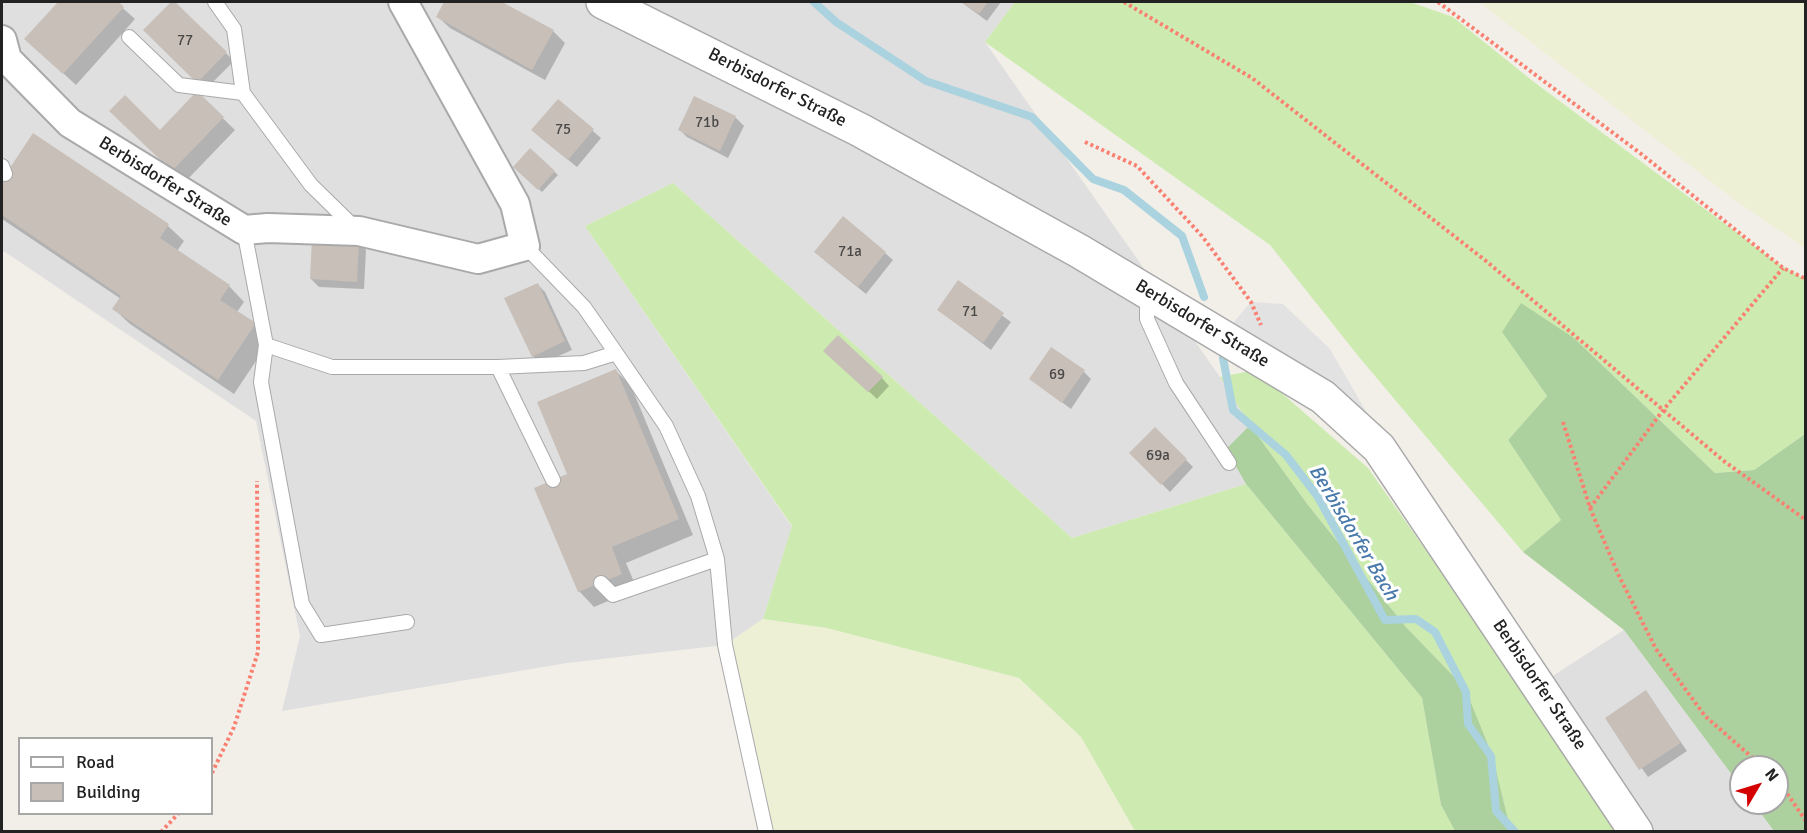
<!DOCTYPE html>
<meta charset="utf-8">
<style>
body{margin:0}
#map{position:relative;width:1807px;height:833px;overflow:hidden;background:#f2efe9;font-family:Signika,sans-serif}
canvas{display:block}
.frame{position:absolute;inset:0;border:3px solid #222;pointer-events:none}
.legend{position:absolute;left:18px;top:737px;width:195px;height:78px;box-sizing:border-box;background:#fff;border:2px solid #a7a7a7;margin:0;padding:8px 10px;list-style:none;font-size:18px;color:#222}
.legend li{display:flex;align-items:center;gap:12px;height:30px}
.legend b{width:30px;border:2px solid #a7a7a7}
.north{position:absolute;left:1729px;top:755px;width:60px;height:60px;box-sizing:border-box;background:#fff;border:2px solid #a7a7a7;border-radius:50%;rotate:52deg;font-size:16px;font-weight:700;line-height:24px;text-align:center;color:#222}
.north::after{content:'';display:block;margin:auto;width:21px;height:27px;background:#d40000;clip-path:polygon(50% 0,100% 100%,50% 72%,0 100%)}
</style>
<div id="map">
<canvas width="1807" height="833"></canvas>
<div class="frame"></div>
<ul class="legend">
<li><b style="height:8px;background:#fff"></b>Road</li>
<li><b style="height:16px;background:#c7bfb8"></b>Building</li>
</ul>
<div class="north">N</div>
</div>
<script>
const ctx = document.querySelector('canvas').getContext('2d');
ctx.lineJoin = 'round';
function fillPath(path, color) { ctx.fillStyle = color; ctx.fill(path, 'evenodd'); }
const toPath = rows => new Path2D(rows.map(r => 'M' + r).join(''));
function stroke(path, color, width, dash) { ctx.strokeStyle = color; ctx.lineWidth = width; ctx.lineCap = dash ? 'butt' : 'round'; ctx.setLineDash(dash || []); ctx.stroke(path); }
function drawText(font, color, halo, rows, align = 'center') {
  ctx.font = font + ' Signika,sans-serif'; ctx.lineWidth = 6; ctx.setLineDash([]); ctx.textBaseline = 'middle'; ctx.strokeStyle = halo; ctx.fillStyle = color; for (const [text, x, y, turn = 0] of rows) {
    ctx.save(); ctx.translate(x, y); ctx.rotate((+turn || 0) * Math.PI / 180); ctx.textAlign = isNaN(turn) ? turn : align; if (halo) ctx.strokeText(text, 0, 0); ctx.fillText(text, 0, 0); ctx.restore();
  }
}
fillPath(toPath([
 [2,2,1015,2,985,42,1220,377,1250,425,1226,449,1246,484,1072,538,673,183,585,226,792,527,763,619,725,645,567,663,282,711,300,636,256,421,2,250],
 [1624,630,1741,787,1741,803,1753,803,1774,831,1619,831,1526,693]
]), '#e0dfdf');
fillPath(toPath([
 [1479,2,1805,2,1805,248,1736,201],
 [763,619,827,628,1019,678,1081,737,1135,831,766,831,725,645]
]), '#eef0d5');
fillPath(toPath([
 [1015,2,1410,2,1453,17,1534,82,1779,264,1805,279,1805,434,1754,470,1715,473,1574,338,1502,332,1547,396,1508,440,1561,520,1523,552,1359,357,1270,245,985,42],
 [673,183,1072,538,1246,484,1422,698,1441,805,1455,831,1135,831,1081,737,1019,678,827,628,763,619,792,526,585,226],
 [1255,370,1368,468,1526,693,1619,831,1511,831,1492,754,1465,688,1406,627,1308,505,1250,425,1220,377]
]), '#cdebb0');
fillPath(toPath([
 [1521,303,1574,338,1715,473,1754,470,1805,434,1805,831,1774,831,1753,803,1777,803,1777,767,1741,767,1741,787,1624,630,1523,552,1561,520,1508,440,1547,396,1502,332],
 [1250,425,1308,505,1406,627,1465,688,1492,754,1511,831,1455,831,1441,805,1422,698,1246,484,1226,449]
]), '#add19e');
fillPath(toPath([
 [1251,302,1283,304,1330,349,1371,420,1222,336]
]), '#e2e2e2');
fillPath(toPath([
 [60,2,116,2,135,19,76,85,26,39],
 [173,2,234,61,205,90,145,30],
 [446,2,499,2,553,31,565,43,545,80,450,28,438,17],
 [961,2,1001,2,987,21],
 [197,93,235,130,185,182,112,111,160,132],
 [695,98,736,118,744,126,728,158,687,137,679,129],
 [558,101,601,138,577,167,541,138],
 [33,135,168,226,184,241,177,251,229,286,244,302,237,312,255,325,270,340,234,394,130,324,114,309,121,299,2,219,2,182],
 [530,150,558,175,542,192,515,167],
 [358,242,366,250,364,289,319,287,311,279],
 [885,253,893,260,866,294,824,260],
 [958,283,1011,322,991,350,939,310],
 [537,284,545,292,572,350,541,364,533,356],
 [833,358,882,378,889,386,877,399],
 [616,371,631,386,693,535,626,563,637,589,594,607,579,591,569,475],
 [1084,372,1091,379,1071,409,1031,379],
 [1155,429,1193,467,1170,492,1131,453],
 [1646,692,1687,751,1648,777,1607,718]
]), '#0003');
stroke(toPath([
 [814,2,836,22,926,81,1032,117,1093,179,1124,190,1182,236,1204,297],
 [1223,358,1233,410,1286,455,1318,497,1385,620,1416,619,1435,632,1466,692,1468,724,1491,756,1496,811,1515,832]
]), '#aad3df', 8);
fillPath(toPath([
 [58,2,119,2,124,7,63,74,24,39],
 [171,2,175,2,227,52,197,83,143,30],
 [444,2,502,2,554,30,532,70,436,17],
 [961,2,988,2,979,14],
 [197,91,224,117,172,171,109,111,125,95,160,130],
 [694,96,736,116,720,151,678,130],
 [558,99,594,129,568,160,531,130],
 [33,133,169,224,160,238,230,285,220,300,256,323,218,380,112,309,121,296,2,215,2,180],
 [530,148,555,171,538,190,513,167],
 [843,216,886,252,858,287,814,252],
 [312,238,359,240,357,282,310,279],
 [958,280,1004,313,983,343,937,310],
 [538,283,565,341,532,357,504,298],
 [838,335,883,377,868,392,823,351],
 [1051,347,1085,370,1062,403,1029,379],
 [616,369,679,519,612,547,622,574,578,592,534,488,567,474,537,402],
 [1155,427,1187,459,1161,485,1129,453],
 [1646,690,1681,743,1639,770,1605,718]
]), '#c7bfb8');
const service = toPath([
 [215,2,234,29,243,93],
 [129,37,179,85,243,93,311,185,355,228],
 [2,166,5,174],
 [244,230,266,345,261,382,302,604,321,635,407,622],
 [525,246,584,307,616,353,666,426,698,496,717,559,725,645,766,832],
 [1147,292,1147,319,1176,383,1229,463],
 [266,345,332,367,498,367,584,363,616,353],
 [498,367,553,480],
 [601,583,613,595,717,559]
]);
const minor = toPath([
 [2,40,7,59,70,123,244,230,268,228,359,231,478,259,525,246,515,204,403,2]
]);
const tertiary = toPath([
 [603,2,860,130,1079,251,1323,397,1379,448,1636,832]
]);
stroke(service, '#a9a9a9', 16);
stroke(minor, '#a9a9a9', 32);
stroke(tertiary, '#a9a9a9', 36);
stroke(toPath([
 [1124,2,1252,78,1486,261,1725,462,1806,520],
 [1438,2,1640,153,1783,268,1806,279],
 [1085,142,1137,166,1202,236,1251,302,1261,325],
 [1563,422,1590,508,1619,576,1656,649,1705,716,1763,767],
 [1590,508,1664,409,1783,268],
 [212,773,234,727,258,652,257,481],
 [1777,779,1806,821],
 [161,832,178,814]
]), '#fa8072', 4, [3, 3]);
stroke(service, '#fff', 14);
stroke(minor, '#fff', 28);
stroke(tertiary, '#fff', 33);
drawText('15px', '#4b4948', null, [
 ["77",185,41],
 ["71b",707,123],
 ["75",563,130],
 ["71a",850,252],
 ["71",970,312],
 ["69",1057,375],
 ["69a",1158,456]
]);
drawText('18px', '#222', '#fff', [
 ["Berbisdorfer Straße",777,88,27],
 ["Berbisdorfer Straße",165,182,32],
 ["Berbisdorfer Straße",1202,324,31],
 ["Berbisdorfer Straße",1539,685,56]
]);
drawText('italic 20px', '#4a7aab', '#fff', [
 ["Berbisdorfer Bach",1353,533,59]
]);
</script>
